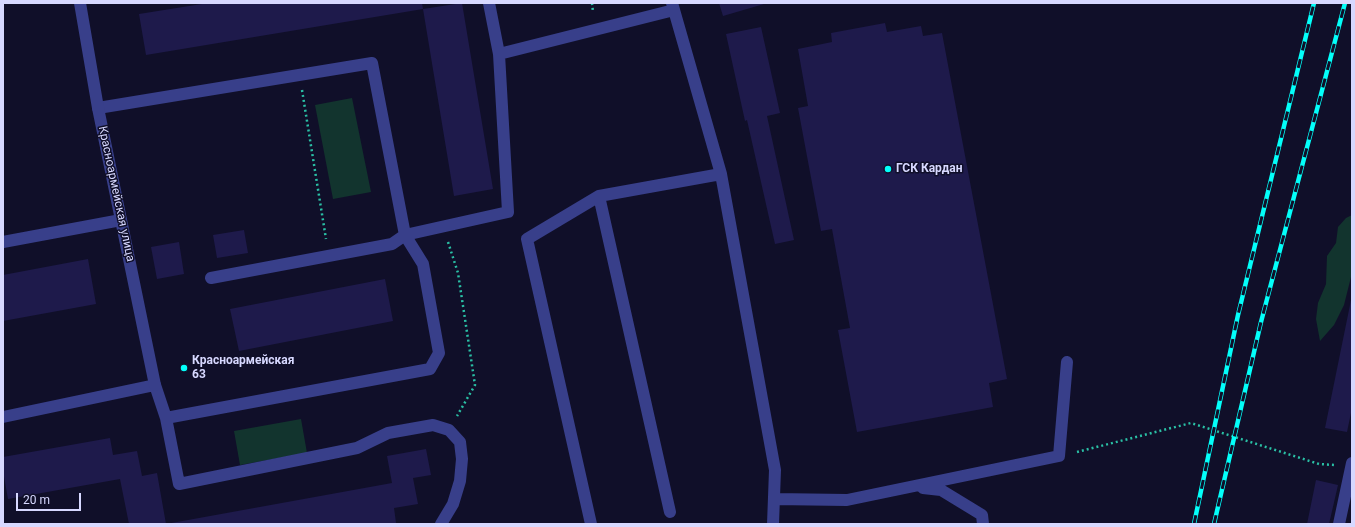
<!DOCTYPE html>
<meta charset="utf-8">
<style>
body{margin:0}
#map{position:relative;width:1355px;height:527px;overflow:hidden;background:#100f29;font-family:Roboto,sans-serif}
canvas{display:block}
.frame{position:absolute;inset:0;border:4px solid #d7d8ff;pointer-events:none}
.scale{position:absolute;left:16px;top:493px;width:65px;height:18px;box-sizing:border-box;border:2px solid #d7d8ff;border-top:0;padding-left:5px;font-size:12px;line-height:14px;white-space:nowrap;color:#d7d8ff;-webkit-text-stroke:3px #100f29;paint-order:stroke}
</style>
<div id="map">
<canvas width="1355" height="527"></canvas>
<div class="frame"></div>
<div class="scale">20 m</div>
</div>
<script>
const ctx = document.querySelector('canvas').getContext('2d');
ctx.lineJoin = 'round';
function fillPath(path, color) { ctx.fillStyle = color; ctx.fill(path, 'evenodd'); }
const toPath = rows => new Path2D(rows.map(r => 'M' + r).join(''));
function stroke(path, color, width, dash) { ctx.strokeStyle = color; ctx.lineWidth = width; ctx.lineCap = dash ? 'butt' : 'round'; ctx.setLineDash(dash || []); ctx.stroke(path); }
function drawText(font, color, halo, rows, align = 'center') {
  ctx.font = font + ' Roboto,sans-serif'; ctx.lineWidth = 3; ctx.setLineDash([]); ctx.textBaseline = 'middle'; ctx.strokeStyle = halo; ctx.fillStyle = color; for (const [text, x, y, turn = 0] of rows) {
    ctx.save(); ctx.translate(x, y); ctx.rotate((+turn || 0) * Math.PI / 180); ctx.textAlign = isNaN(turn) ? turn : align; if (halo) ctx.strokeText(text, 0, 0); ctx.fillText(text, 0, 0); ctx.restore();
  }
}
fillPath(toPath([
 [352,98,371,192,333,199,315,105],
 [1352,215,1352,273,1344,305,1334,325,1320,341,1316,319,1318,303,1326,284,1327,256,1336,243,1338,227,1346,218],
 [301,419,307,453,240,465,234,431]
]), '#12342e');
fillPath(toPath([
 [208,3,422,3,423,9,462,3,493,189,454,196,423,9,146,55,139,14],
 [719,3,764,3,764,4,723,16],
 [885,23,887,32,921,26,923,36,942,33,1007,379,989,383,993,407,857,432,838,330,850,328,832,229,821,231,798,108,808,106,798,49,832,42,831,33],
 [761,27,780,113,767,116,794,240,775,244,747,120,745,121,726,34],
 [244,230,248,253,217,258,213,235],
 [179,242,184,274,157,279,151,247],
 [88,259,96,304,3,321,3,275],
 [385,279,393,321,239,351,230,309],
 [1351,300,1352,408,1347,432,1325,428],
 [110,438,113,455,137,451,142,476,157,473,166,524,129,524,120,479,8,499,3,471,3,457],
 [426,449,431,475,413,478,418,504,394,508,396,523,166,524,392,483,387,456],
 [1316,480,1338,485,1329,524,1307,524]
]), '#1e1a4b');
stroke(toPath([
 [592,3,593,12],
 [302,90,326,239],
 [448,242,458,273,475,385,457,416],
 [1077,452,1191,423,1319,464,1334,465]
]), '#2ac0a5', 2.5, [2, 3]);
stroke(toPath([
 [499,54,674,10],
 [98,108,372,63,405,235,508,212,499,54,489,3],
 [721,174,775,470,773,524],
 [599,196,670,512],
 [3,242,121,220],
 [3,417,155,385,166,418,179,484,357,448,388,433,433,425,449,430,460,442,462,459,460,481,453,504,441,524],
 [166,418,430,369,439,353,423,264,405,235,392,244,211,278],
 [923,488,941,490,982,515,983,524],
 [774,499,847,500,1059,456,1067,362],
 [591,524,527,239,599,196,721,174,672,3],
 [1339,524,1352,463]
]), '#383f8a', 12);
stroke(toPath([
 [80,3,98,108,155,385]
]), '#383f8a', 12);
const rail = toPath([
 [1194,524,1238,315,1314,3],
 [1214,524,1261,322,1345,3]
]);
stroke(rail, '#03fffa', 4.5);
stroke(rail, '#100f29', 3, [9]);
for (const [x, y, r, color] of [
 [888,169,4,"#03fffa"],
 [184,368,4,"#03fffa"]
]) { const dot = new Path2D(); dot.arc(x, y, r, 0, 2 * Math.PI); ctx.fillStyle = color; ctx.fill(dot); stroke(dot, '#100f29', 1.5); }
drawText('bold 12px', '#d7d8ff', '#100f29', [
 ["ГСК Кардан",896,169],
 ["Красноармейская",192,361],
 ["63",192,375]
], 'left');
drawText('12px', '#d7d8ff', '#100f29', [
 ["Красноармейская улица",116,194,78]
]);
</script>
